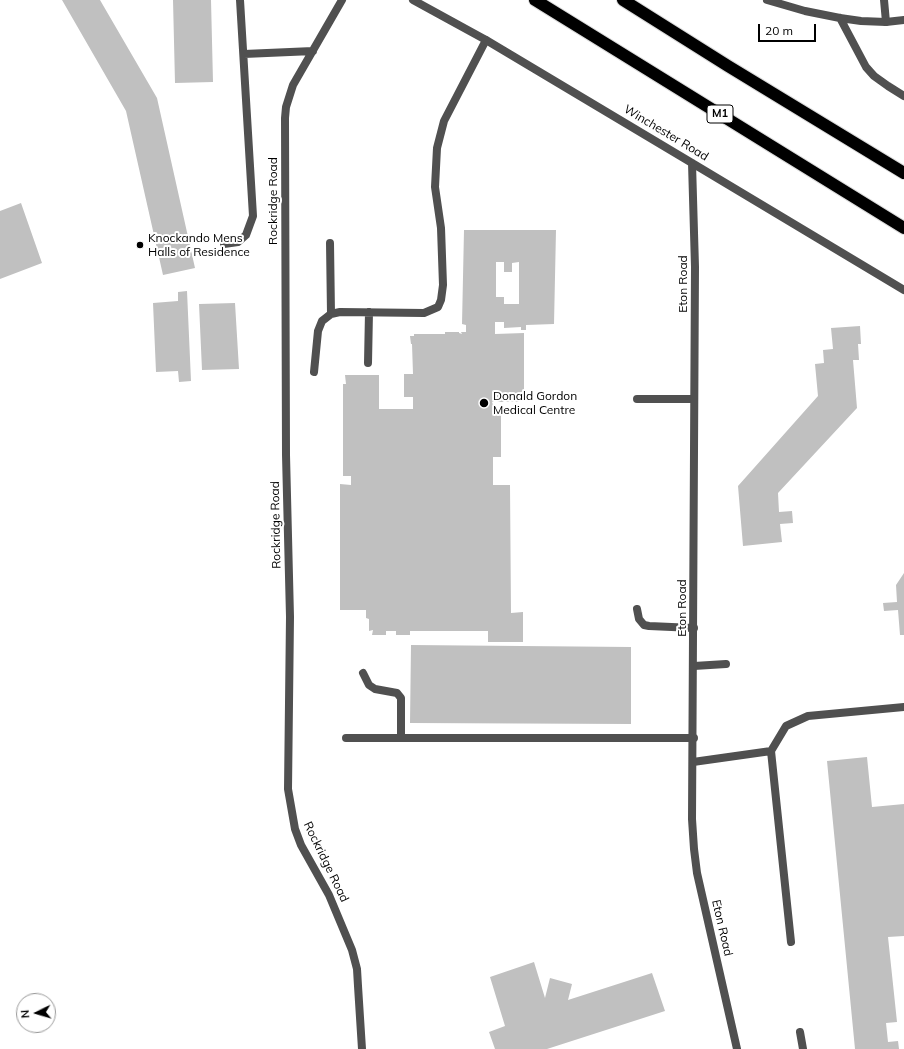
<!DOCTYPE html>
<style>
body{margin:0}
#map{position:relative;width:904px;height:1049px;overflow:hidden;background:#fff;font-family:Mulish,sans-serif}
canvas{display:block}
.north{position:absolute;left:16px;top:993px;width:40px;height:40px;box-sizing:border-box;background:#fff;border:1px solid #999;border-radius:50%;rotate:265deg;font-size:11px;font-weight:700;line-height:16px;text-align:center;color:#000}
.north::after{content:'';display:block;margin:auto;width:14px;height:18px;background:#000;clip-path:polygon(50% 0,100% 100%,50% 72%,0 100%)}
.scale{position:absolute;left:758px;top:24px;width:58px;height:18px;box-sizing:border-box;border:2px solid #000;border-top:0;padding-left:5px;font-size:12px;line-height:14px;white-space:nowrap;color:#000;-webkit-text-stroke:3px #fff;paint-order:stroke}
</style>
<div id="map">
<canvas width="904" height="1049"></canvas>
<div class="north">N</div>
<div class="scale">20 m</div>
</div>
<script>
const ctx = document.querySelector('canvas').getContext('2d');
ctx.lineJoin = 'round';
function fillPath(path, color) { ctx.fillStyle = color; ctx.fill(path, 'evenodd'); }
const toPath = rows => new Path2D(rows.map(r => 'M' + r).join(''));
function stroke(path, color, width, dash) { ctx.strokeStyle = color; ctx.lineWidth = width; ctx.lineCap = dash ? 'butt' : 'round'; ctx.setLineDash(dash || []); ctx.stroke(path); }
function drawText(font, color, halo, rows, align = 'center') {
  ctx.font = font + ' Mulish,sans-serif'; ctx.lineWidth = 4; ctx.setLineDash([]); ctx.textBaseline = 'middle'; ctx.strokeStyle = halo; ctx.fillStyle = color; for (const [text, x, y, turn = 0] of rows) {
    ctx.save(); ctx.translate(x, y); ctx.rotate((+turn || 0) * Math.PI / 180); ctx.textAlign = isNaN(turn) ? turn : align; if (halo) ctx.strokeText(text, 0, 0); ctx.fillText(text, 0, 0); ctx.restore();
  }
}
fillPath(toPath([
 [62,0,100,0,157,98,195,268,163,275,126,111],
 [173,0,211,0,213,82,175,83],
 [21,203,42,263,0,279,0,211],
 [464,230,556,230,554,324,526,325,526,330,521,330,521,327,504,328,504,322,495,322,495,334,524,333,524,399,522,398,522,402,492,402,495,411,501,411,501,457,493,457,493,485,510,485,511,613,523,612,523,642,488,642,488,631,410,631,410,635,396,635,396,631,386,631,386,635,372,635,373,630,369,631,369,619,366,618,366,610,340,610,340,484,351,485,351,476,343,476,343,384,346,384,345,375,379,375,379,409,413,409,413,397,404,397,404,374,413,374,412,344,411,344,410,336,414,336,414,334,445,334,445,332,459,332,459,333,462,334,461,332,466,332,466,325,462,324],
 [496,262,504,262,504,272,512,272,512,263,519,262,519,304,504,304,504,297,496,297],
 [187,291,191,381,179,382,178,371,156,372,153,303,178,301,178,292],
 [235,303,239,369,202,370,199,304],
 [860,326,861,344,858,344,859,360,853,360,857,408,778,493,779,512,792,511,793,523,780,524,782,542,743,546,738,486,818,396,815,364,824,363,823,350,833,349,831,328],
 [904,573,904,635,900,635,898,610,884,611,883,603,897,602,896,585],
 [411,645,631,647,631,724,410,723],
 [867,757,872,807,904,804,904,936,888,937,897,1022,886,1023,888,1042,898,1041,899,1049,855,1049,827,761],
 [534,962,545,998,550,978,572,984,568,1000,652,973,665,1011,547,1049,495,1049,489,1032,505,1026,490,977]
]), '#c0c0c0');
const highway = toPath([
 [535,0,904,228],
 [623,0,728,66,904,173]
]);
stroke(highway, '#dbdbdb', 14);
stroke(toPath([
 [884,0,886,22],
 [330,243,331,314],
 [368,363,369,312],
 [314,372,318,331,322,321,331,314,340,312,424,313,438,307,441,300,443,285,441,228,435,187,437,148,444,121,486,40],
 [637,399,694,399],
 [637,609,639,619,644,625,649,626,694,628],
 [694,666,726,664],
 [363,673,369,685,375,689,397,693,401,698,401,738],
 [346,738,694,738],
 [693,762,771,751],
 [791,942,771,751,786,726,808,716,904,707],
 [800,1032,803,1049]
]), '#505050', 8);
stroke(toPath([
 [342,0,293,85,286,107,285,118,286,455,290,617,288,789,295,829,301,845,329,895,352,950,357,969,358,986,362,1049],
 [413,0,486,40,692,163,904,290],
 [767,0,805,11,840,18,861,21,886,22,904,20],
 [840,18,866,67,874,76,888,86,904,96],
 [244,54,313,51],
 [692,163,695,267,692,819,694,849,697,873,737,1049],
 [224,244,238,242,246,235,253,216,240,0]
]), '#505050', 8);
stroke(highway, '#000', 12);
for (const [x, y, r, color] of [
 [140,245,4,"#000"],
 [484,403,5,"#000"]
]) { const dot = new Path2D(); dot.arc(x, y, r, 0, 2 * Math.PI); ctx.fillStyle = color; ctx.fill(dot); stroke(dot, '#fff', 1.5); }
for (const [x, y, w] of [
 [720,114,26]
]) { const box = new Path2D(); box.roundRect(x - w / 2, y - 9, w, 18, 3); ctx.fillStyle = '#fff'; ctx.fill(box); stroke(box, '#000', 1); }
drawText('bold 11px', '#000', null, [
 ["M1",720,114]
]);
drawText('12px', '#000', '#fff', [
 ["Winchester Road",666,133,31],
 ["Rockridge Road",273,201,-90],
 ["Eton Road",683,284,-90],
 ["Rockridge Road",276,525,-91],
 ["Eton Road",682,608,-90],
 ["Rockridge Road",326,862,64],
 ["Eton Road",722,928,77]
]);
drawText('12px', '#000', '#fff', [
 ["Knockando Mens",148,238],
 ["Halls of Residence",148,252],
 ["Donald Gordon",493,396],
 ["Medical Centre",493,410]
], 'left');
</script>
